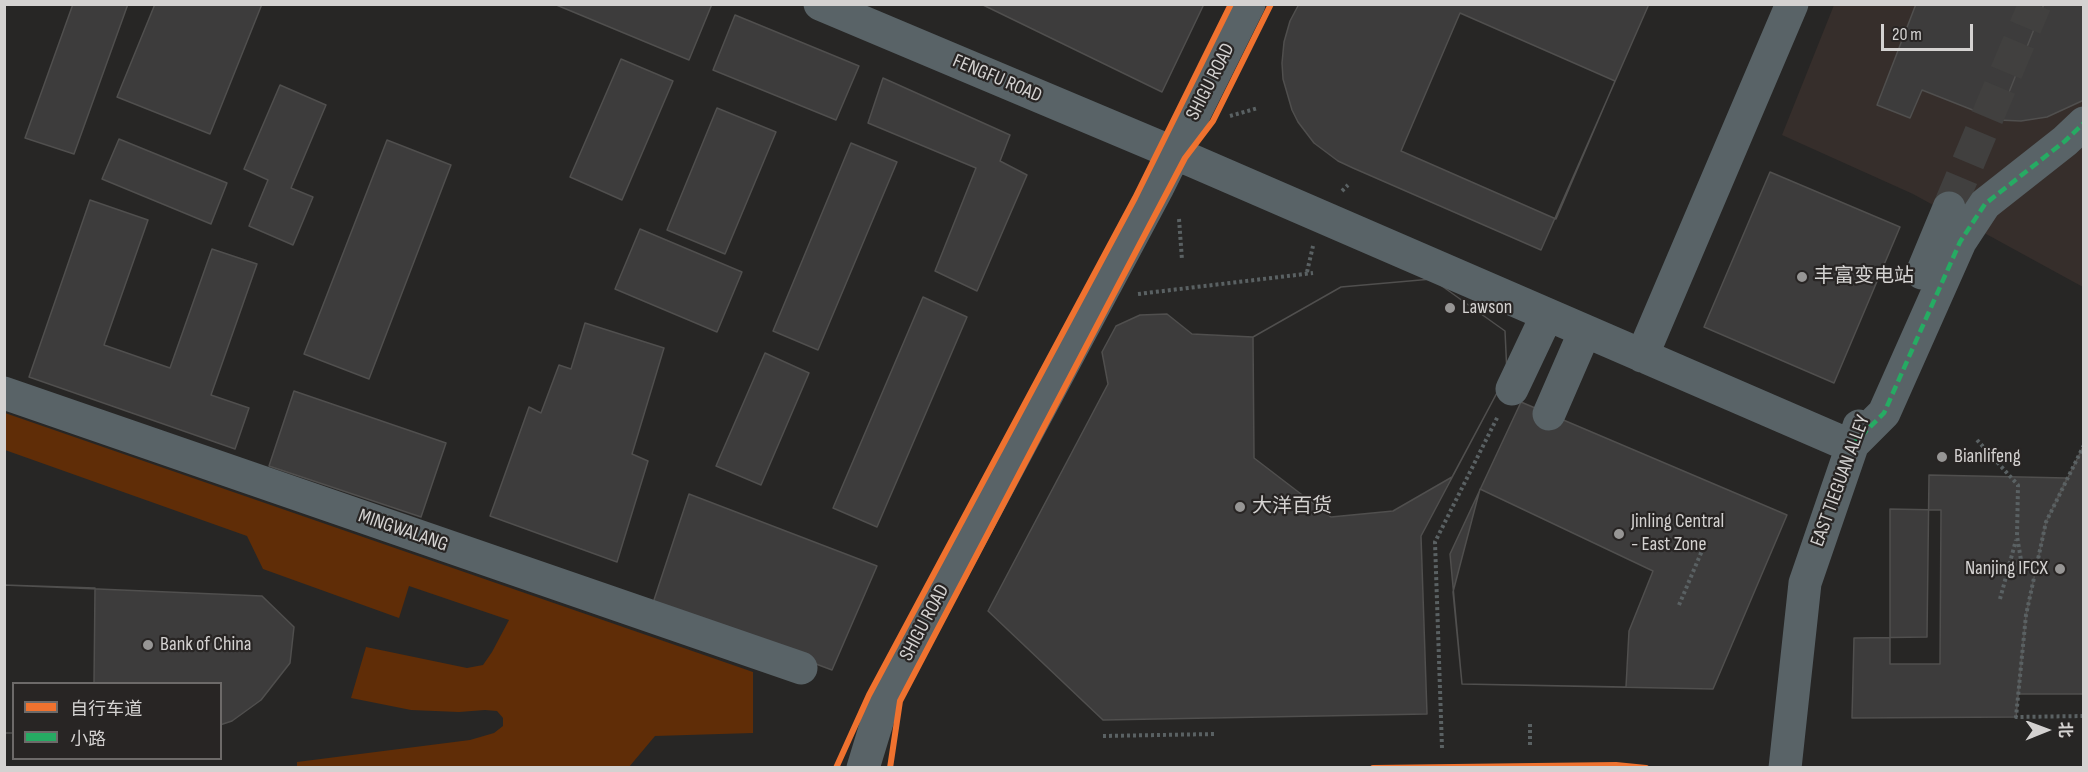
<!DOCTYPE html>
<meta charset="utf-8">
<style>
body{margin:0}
#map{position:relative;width:2088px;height:772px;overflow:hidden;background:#272625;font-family:"Sofia Sans Condensed","Noto Sans SC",sans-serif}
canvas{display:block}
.frame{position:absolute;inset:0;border:6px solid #d4d2d1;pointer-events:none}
.legend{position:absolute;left:12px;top:682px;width:210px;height:78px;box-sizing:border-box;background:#282524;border:2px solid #6d6a69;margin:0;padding:8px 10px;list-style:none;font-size:18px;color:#d4d2d1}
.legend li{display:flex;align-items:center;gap:12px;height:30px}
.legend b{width:30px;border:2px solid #6d6a69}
.north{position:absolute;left:2016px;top:700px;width:60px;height:60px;-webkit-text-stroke:4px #282524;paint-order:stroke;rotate:89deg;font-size:16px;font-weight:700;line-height:24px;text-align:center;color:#d4d2d1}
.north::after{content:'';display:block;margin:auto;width:21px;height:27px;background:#d4d2d1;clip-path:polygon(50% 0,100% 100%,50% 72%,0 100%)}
.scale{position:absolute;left:1881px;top:24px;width:92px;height:27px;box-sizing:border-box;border:3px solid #d4d2d1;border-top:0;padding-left:8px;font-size:18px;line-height:21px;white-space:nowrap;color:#d4d2d1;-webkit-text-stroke:4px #282524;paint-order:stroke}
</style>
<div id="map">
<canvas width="2088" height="772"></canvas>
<div class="frame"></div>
<ul class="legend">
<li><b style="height:8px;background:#ef722f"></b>自行车道</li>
<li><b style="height:8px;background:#26ab63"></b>小路</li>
</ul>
<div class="north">北</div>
<div class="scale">20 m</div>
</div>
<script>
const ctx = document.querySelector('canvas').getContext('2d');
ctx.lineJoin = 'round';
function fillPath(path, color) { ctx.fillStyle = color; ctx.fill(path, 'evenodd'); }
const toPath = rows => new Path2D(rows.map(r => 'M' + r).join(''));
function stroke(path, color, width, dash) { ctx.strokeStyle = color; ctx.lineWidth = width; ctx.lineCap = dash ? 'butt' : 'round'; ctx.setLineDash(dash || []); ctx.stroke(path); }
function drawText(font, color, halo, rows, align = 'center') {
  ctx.font = font + ' "Sofia Sans Condensed","Noto Sans SC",sans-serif'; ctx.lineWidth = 4.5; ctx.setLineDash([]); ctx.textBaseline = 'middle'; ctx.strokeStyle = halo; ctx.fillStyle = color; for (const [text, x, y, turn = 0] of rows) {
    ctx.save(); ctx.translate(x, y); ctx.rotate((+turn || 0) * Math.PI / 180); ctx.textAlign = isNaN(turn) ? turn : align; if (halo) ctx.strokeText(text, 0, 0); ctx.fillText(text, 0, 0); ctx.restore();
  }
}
fillPath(toPath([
 [1834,5,2083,5,2083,287,1913,194,1782,135]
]), '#362e2b');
fillPath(toPath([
 [5,413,753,672,753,733,655,736,629,767,297,767,297,762,470,740,494,733,503,726,503,718,497,711,485,710,459,712,411,710,351,698,366,647,467,668,483,665,492,652,509,620,409,586,399,618,263,569,247,536,5,450]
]), '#602d07');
const building = toPath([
 [73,4,128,4,74,154,25,138,73,4],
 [155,4,262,4,210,134,117,97,155,4],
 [554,4,712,4,689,60,554,4],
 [981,4,1204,4,1162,92,981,4],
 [1299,4,1649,4,1541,250,1353,168,1338,161,1314,143,1298,122,1292,110,1283,79,1282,63,1284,42,1290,21,1299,4],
 [1916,4,2044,4,1998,120,1922,90,1910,118,1877,105,1916,4],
 [2044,4,2084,4,2084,100,2047,117,2021,121,1998,120,2044,4],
 [1460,13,1615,81,1556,219,1401,151,1460,13],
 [735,15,859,66,836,120,713,70,735,15],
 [621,59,673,81,622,200,570,177,621,59],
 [883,78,1010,135,1000,161,1027,175,977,291,935,271,976,168,868,123,883,78],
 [280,85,326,105,291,188,313,197,293,245,249,226,268,180,244,169,280,85],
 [717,108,776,132,725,254,667,230,717,108],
 [119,139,227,183,211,224,102,179,119,139],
 [387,140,451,165,369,379,304,354,387,140],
 [851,143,897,162,818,350,773,331,851,143],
 [1770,172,1900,227,1834,383,1704,327,1770,172],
 [90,200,148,220,104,345,170,368,212,249,257,264,211,395,249,408,235,449,29,377,90,200],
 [640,229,742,272,717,332,615,289,640,229],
 [1432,279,1505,331,1507,374,1421,536,1427,714,1103,720,988,611,1108,384,1102,352,1116,326,1140,315,1167,314,1192,334,1253,337,1341,287,1432,279],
 [1432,279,1505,331,1507,374,1452,477,1393,511,1331,517,1254,458,1253,337,1341,287,1432,279],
 [923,297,967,317,877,527,833,508,923,297],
 [585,323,664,348,632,454,648,461,617,562,490,516,529,407,541,413,559,365,571,369,585,323],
 [765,353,809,373,761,485,716,466,765,353],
 [294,391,446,443,421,517,269,466,294,391],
 [1521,402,1787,515,1713,689,1462,684,1450,554,1521,402],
 [2084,445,2084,694,2018,694,2026,615,2046,522,2084,445],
 [1929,475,2067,478,2046,522,2026,615,2016,717,1852,718,1854,638,1927,637,1929,475],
 [1480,489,1653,571,1629,631,1626,687,1462,684,1453,592,1480,489],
 [689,494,877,566,832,670,653,603,689,494],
 [1890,509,1941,510,1940,664,1890,664,1890,509],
 [4,585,262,596,294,627,290,663,261,700,232,721,220,725,220,684,14,684,14,733,4,733,4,585],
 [4,585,95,588,94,684,14,684,14,733,4,733,4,585]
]);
fillPath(building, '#3d3c3c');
stroke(building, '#504f4e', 1.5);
stroke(toPath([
 [1949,208,2035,4]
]), '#41403f', 33, [33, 16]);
stroke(toPath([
 [1230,116,1258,108],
 [1342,191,1348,185],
 [1179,219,1182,260],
 [1307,272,1313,246],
 [1138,294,1313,273],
 [1977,440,2018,485,2017,536,2021,560],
 [2084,445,2046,522,2026,615,2016,717,2084,716],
 [2000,599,2016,540],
 [1679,605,1704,546],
 [1530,724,1530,747],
 [1103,736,1215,734],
 [1442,748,1435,542,1498,416]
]), '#5a6163', 4, [3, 3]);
stroke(toPath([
 [820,4,1193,161,1851,446,1884,413,1960,242,1985,204,2065,141,2084,123],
 [1922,273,1949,208],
 [1642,356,1792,4],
 [1512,389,1547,315],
 [4,393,801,668],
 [1549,414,1585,331],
 [863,768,884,699,1158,187,1249,4],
 [1785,768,1805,583,1859,426]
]), '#596367', 33);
stroke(toPath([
 [1851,446,1884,413,1960,242,1985,204,2065,141,2084,123]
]), '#26ab63', 4.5, [9, 4.5]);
stroke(toPath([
 [836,768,869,695,1135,198,1231,4],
 [890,768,900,701,1185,158,1213,121,1271,4],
 [1373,768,1616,765,1646,768]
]), '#ef722f', 6);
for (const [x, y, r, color] of [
 [1802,277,6,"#979695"],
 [1450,308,6,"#979695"],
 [1942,457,6,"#979695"],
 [1240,507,6,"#979695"],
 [1619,534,6,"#979695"],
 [2060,569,6,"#979695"],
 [148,645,6,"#979695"]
]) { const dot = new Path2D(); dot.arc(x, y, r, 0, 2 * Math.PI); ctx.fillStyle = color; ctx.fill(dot); stroke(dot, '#282524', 2); }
drawText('20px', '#d4d2d1', '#282524', [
 ["FENGFU ROAD",997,79,23],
 ["SHIGU ROAD",1211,82,-63],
 ["EAST TIEGUAN ALLEY",1841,481,-70],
 ["MINGWALANG",403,531,19],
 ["SHIGU ROAD",925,623,-62]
]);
drawText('20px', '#d4d2d1', '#282524', [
 ["丰富变电站",1814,277],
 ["Lawson",1462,308],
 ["Bianlifeng",1954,457],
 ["大洋百货",1252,507],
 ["Jinling Central",1631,522],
 ["- East Zone",1631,545],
 ["Nanjing IFCX",2048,569,"right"],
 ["Bank of China",160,645]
], 'left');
</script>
